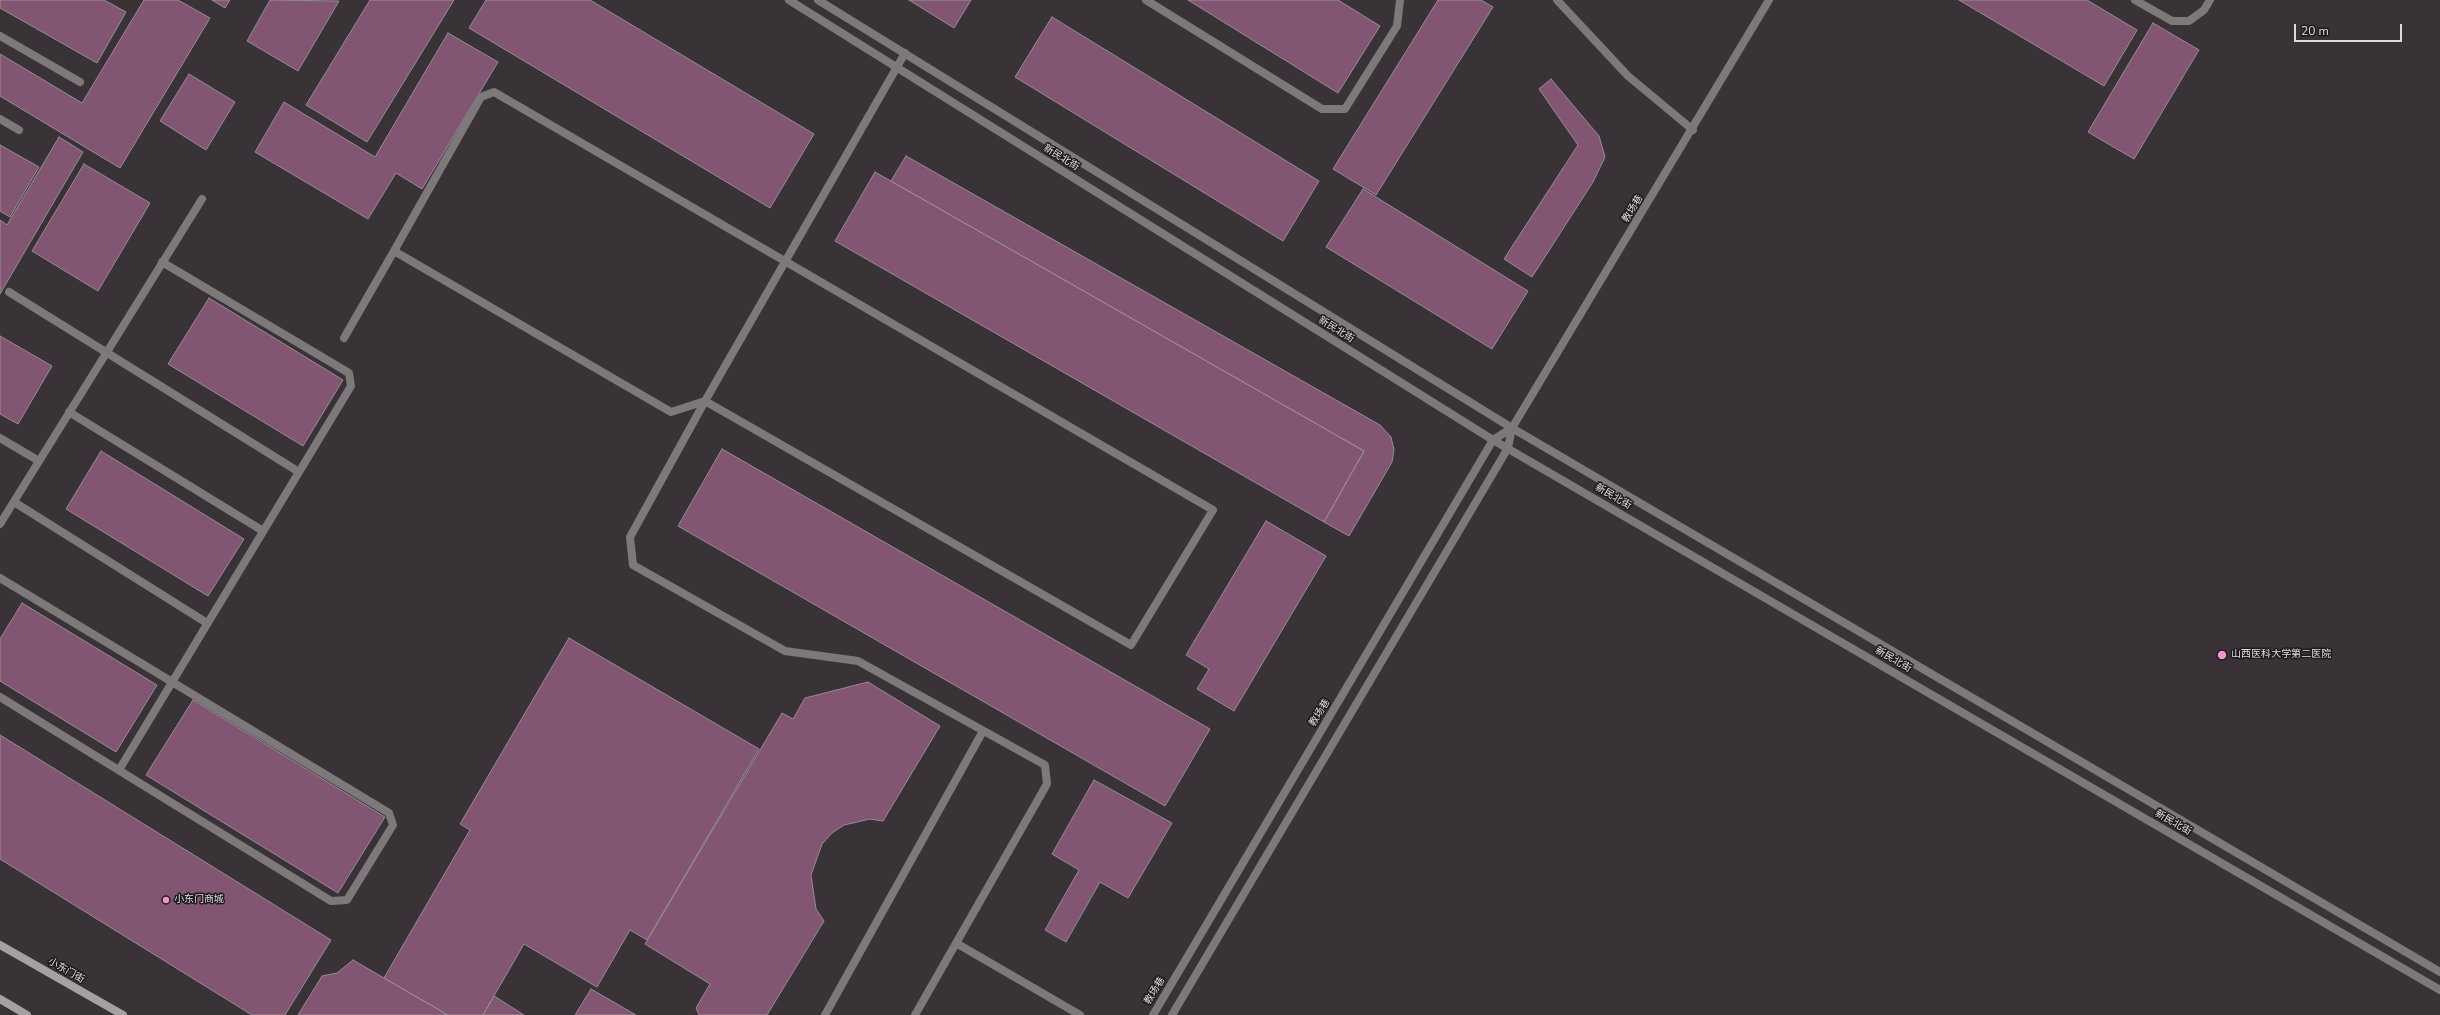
<!DOCTYPE html>
<meta charset="utf-8">
<style>
body{margin:0}
#map{position:relative;width:2440px;height:1015px;overflow:hidden;background:#393236;font-family:"Nunito Sans",sans-serif}
canvas{display:block}
.scale{position:absolute;left:2294px;top:24px;width:108px;height:18px;box-sizing:border-box;border:2px solid #e0dbde;border-top:0;padding-left:5px;font-size:12px;line-height:14px;white-space:nowrap;color:#e0dbde;-webkit-text-stroke:3px #1e1b1d;paint-order:stroke}
</style>
<div id="map">
<canvas width="2440" height="1015"></canvas>
<div class="scale">20 m</div>
</div>
<script>
const ctx = document.querySelector('canvas').getContext('2d');
ctx.lineJoin = 'round';
function fillPath(path, color) { ctx.fillStyle = color; ctx.fill(path, 'evenodd'); }
const toPath = rows => new Path2D(rows.map(r => 'M' + r).join(''));
function stroke(path, color, width, dash) { ctx.strokeStyle = color; ctx.lineWidth = width; ctx.lineCap = dash ? 'butt' : 'round'; ctx.setLineDash(dash || []); ctx.stroke(path); }
function drawText(font, color, halo, rows, align = 'center') {
  ctx.font = font + ' "Nunito Sans","Noto Sans SC",sans-serif'; ctx.lineWidth = 3; ctx.setLineDash([]); ctx.textBaseline = 'middle'; ctx.strokeStyle = halo; ctx.fillStyle = color; for (const [text, x, y, turn = 0] of rows) {
    ctx.save(); ctx.translate(x, y); ctx.rotate((+turn || 0) * Math.PI / 180); ctx.textAlign = isNaN(turn) ? turn : align; if (halo) ctx.strokeText(text, 0, 0); ctx.fillText(text, 0, 0); ctx.restore();
  }
}
const building = toPath([
 [0,0,104,0,126,12,97,63,0,8,0,0],
 [144,0,178,0,210,18,120,168,0,96,0,54,82,103,144,0],
 [212,0,230,0,225,8,212,0],
 [270,0,339,1,298,71,247,41,270,0],
 [370,0,454,0,367,142,306,105,370,0],
 [486,0,590,0,814,134,770,208,469,28,486,0],
 [909,0,971,0,954,28,909,0],
 [1188,0,1338,0,1380,26,1338,93,1188,0],
 [1438,0,1481,0,1493,7,1376,195,1333,169,1438,0],
 [1959,0,2087,0,2137,30,2104,86,1959,0],
 [1052,17,1319,181,1283,241,1015,77,1052,17],
 [2153,23,2199,50,2134,159,2088,132,2153,23],
 [448,33,498,62,422,189,396,173,368,219,255,152,284,102,375,157,448,33],
 [189,74,235,102,206,150,160,121,189,74],
 [1551,79,1599,136,1605,157,1593,182,1532,277,1504,259,1578,145,1539,89,1551,79],
 [59,137,83,152,0,294,0,220,7,225,59,137],
 [0,145,39,167,10,217,0,211,0,145],
 [906,156,1380,425,1391,437,1394,450,1392,462,1349,536,1324,522,1364,451,891,181,906,156],
 [84,164,150,203,98,291,32,251,84,164],
 [875,172,1364,451,1324,522,835,241,875,172],
 [1363,189,1528,291,1492,349,1326,247,1363,189],
 [209,298,343,380,303,446,168,364,209,298],
 [0,336,52,366,18,424,0,414,0,336],
 [722,449,1210,729,1165,806,678,526,722,449],
 [101,451,244,539,208,596,66,509,101,451],
 [1266,521,1326,556,1234,711,1197,689,1209,669,1186,655,1266,521],
 [22,603,157,685,116,752,0,681,0,639,22,603],
 [569,638,759,749,647,940,630,930,597,987,524,944,483,1015,448,1015,384,978,470,830,460,824,569,638],
 [868,682,940,726,883,821,870,819,844,825,832,833,822,844,811,875,816,909,824,921,767,1015,699,1015,696,1008,710,984,645,944,782,713,793,719,805,698,868,682],
 [193,700,385,817,338,893,146,775,193,700],
 [0,735,331,940,285,1015,252,1015,0,859,0,735],
 [1094,780,1172,823,1128,898,1100,882,1066,942,1045,930,1079,870,1052,854,1094,780],
 [353,960,384,978,448,1015,298,1015,322,976,337,973,353,960],
 [591,989,636,1015,575,1015,591,989],
 [494,996,524,1015,483,1015,494,996]
]);
fillPath(building, '#825672');
stroke(building, '#968d93', 1);
stroke(toPath([
 [1146,0,1322,109,1345,109,1397,26,1400,0],
 [2135,0,2172,21,2189,21,2204,10,2210,0],
 [0,36,80,82],
 [905,53,705,401,630,537,633,565,785,651,858,661,1045,765,1047,784,915,1015],
 [0,119,19,130],
 [9,292,299,472],
 [344,338,394,251,481,97,494,92,1213,510,1131,645,705,401,671,412,394,251],
 [69,412,263,531],
 [0,438,39,461],
 [14,502,207,623],
 [0,524,202,199],
 [0,578,389,813,393,825,347,900,331,901,0,697],
 [119,770,351,386,349,373,162,262],
 [956,943,1080,1015],
 [825,1015,983,731]
]), '#7d797b', 8);
stroke(toPath([
 [789,0,1493,440,2440,990],
 [818,0,1512,428,2440,972],
 [1557,0,1628,76,1693,130],
 [1153,1015,1493,440,1512,428],
 [1172,1015,1508,448,1512,428,1769,0]
]), '#7d797b', 8);
stroke(toPath([
 [0,945,123,1015],
 [0,999,27,1015]
]), '#a6a0a3', 8);
for (const [x, y, r, color] of [
 [2222,655,5,"#f491d3"],
 [166,900,4,"#f491d3"]
]) { const dot = new Path2D(); dot.arc(x, y, r, 0, 2 * Math.PI); ctx.fillStyle = color; ctx.fill(dot); stroke(dot, '#1e1b1d', 1.5); }
drawText('10px', '#e0dbde', '#1e1b1d', [
 ["新民北街",1061,158,32],
 ["教场巷",1633,209,-59],
 ["新民北街",1336,330,32],
 ["新民北街",1613,497,30],
 ["新民北街",1893,660,30],
 ["教场巷",1320,713,-59],
 ["新民北街",2173,823,30],
 ["小东门街",66,971,30],
 ["教场巷",1155,991,-59]
]);
drawText('10px', '#e0dbde', '#1e1b1d', [
 ["山西医科大学第二医院",2231,655],
 ["小东门商城",174,900]
], 'left');
</script>
